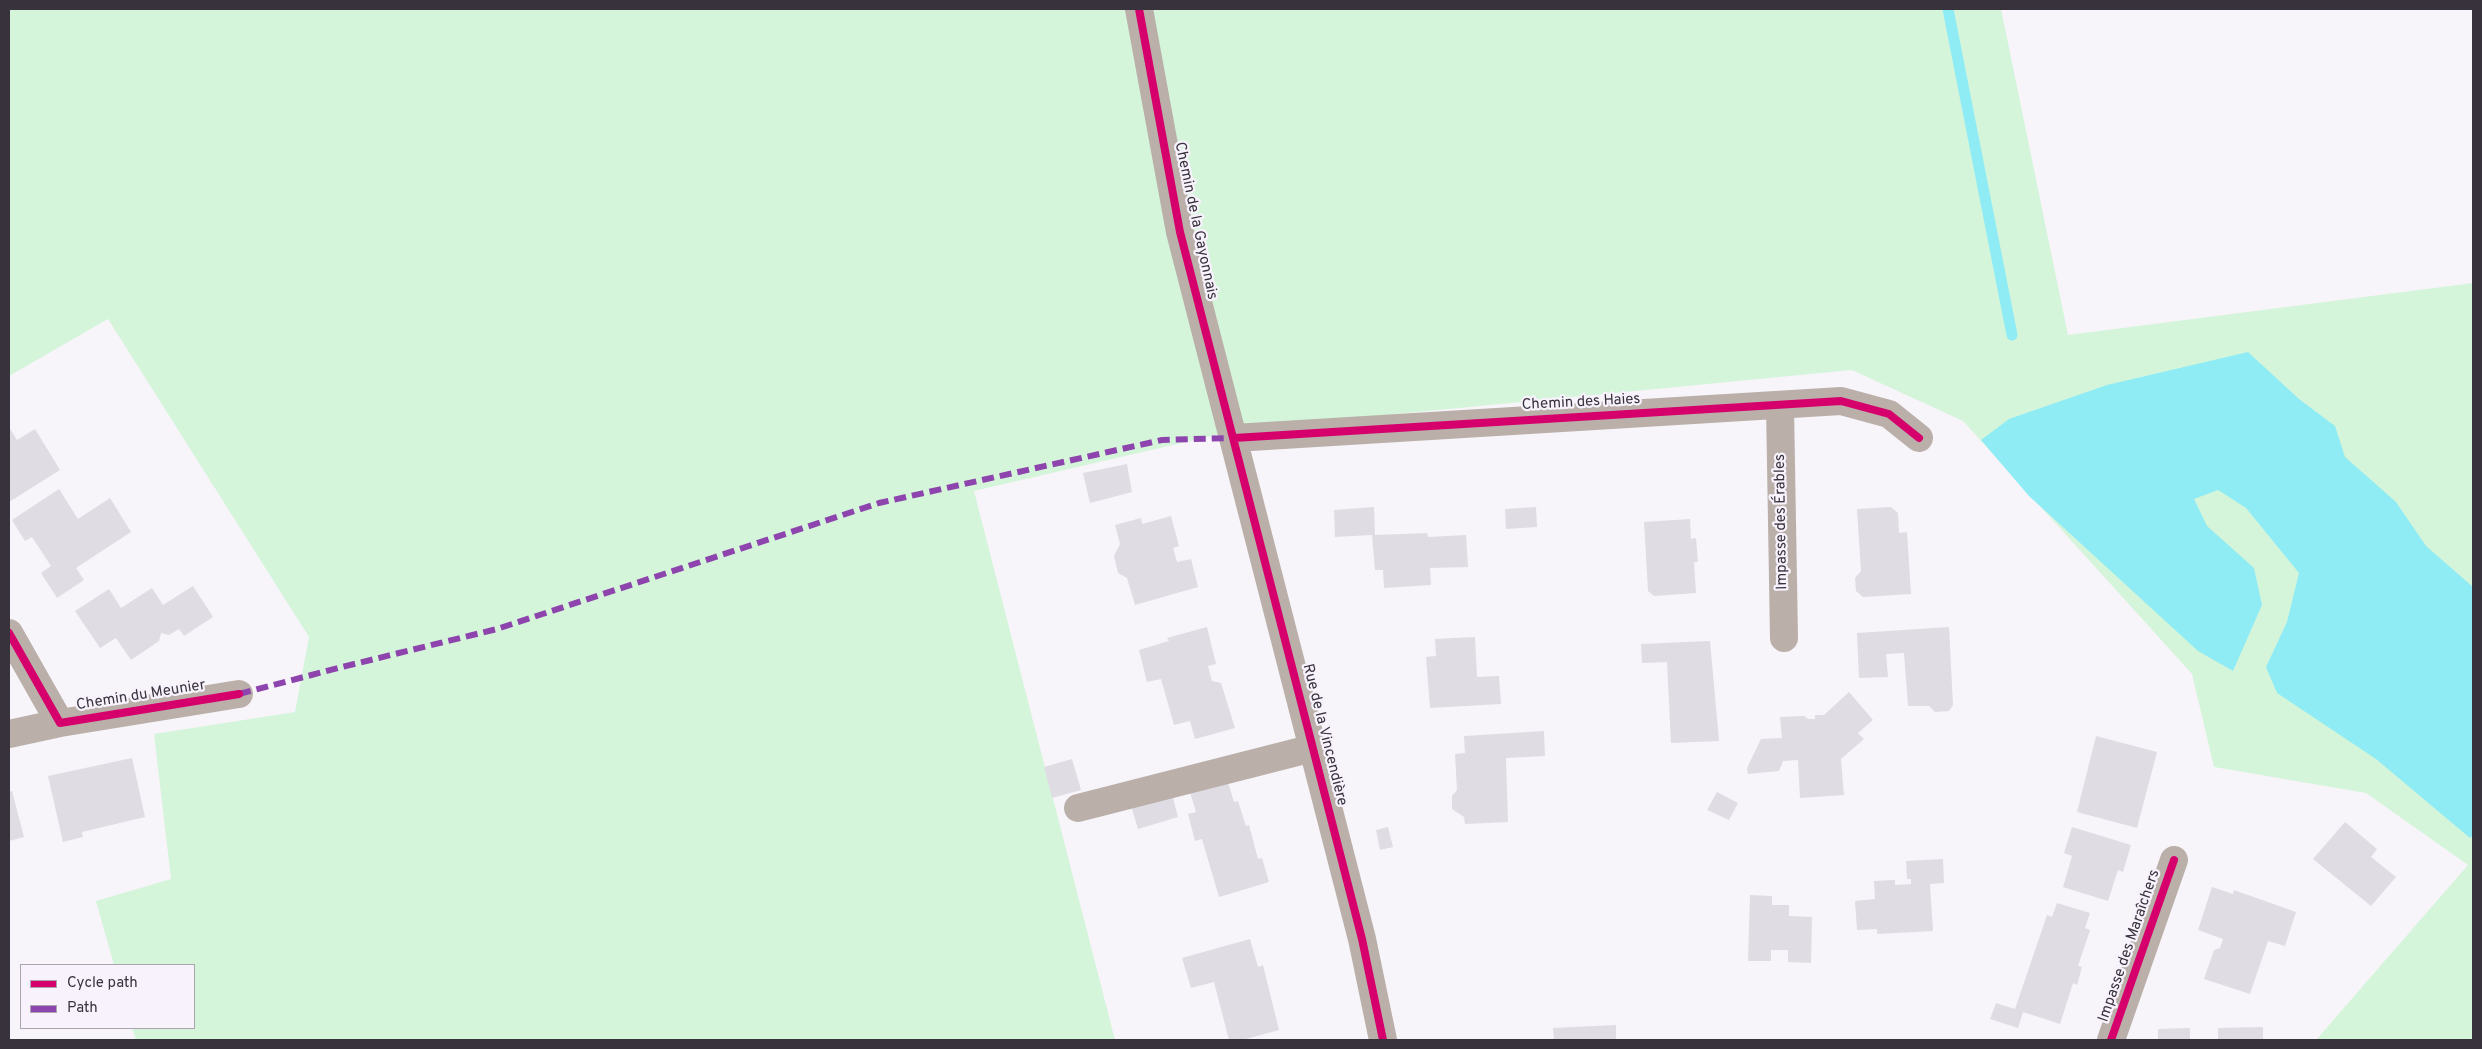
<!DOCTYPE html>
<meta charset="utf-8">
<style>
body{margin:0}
#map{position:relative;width:2482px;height:1049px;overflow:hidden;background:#f7f4fa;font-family:Overpass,sans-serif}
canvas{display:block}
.frame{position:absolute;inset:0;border:10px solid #37323b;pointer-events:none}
.legend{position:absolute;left:20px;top:964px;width:175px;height:65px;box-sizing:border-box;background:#f7f2fc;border:1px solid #aaa5af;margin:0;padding:6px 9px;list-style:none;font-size:15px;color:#37323b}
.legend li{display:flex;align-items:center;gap:10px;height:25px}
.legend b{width:25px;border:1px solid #aaa5af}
</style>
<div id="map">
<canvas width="2482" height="1049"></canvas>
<div class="frame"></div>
<ul class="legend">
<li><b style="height:6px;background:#d6006c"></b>Cycle path</li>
<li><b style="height:6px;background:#8e44ad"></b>Path</li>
</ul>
</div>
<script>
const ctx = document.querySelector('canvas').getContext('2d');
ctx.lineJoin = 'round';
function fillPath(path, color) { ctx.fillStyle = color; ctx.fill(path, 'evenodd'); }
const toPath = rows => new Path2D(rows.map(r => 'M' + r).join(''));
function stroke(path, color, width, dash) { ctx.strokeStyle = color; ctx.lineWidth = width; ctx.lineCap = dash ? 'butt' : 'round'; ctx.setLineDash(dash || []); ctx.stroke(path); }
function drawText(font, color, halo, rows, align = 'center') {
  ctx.font = font + ' Overpass,sans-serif'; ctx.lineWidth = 4.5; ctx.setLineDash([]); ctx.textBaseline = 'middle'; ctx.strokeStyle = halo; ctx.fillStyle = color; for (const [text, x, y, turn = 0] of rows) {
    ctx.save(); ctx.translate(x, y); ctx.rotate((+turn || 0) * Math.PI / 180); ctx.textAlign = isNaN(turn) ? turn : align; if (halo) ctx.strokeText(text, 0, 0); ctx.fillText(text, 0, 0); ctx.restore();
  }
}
fillPath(toPath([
 [9,9,2001,9,2068,335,2473,283,2473,1040,2316,1040,2468,865,2366,793,2214,767,2192,674,1963,421,1852,370,1242,429,974,491,1115,1040,136,1040,132,1028,194,1028,194,965,114,965,96,901,171,879,154,734,295,712,309,637,108,319,9,376]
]), '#d5f5db');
fillPath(toPath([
 [2248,352,2299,399,2335,426,2345,457,2396,502,2426,546,2473,587,2473,835,2470,838,2376,759,2277,693,2266,667,2287,622,2299,573,2246,508,2218,490,2194,499,2207,526,2254,568,2262,605,2233,671,2198,651,2029,496,1981,440,2009,419,2107,385]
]), '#8fecf5');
stroke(toPath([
 [1948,9,2012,335]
]), '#8fecf5', 11);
fillPath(toPath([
 [9,427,17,440,35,429,60,470,9,502],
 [1127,464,1132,492,1090,503,1083,473],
 [59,489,78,519,110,498,131,532,76,568,84,580,57,598,41,573,51,566,32,537,25,541,12,520],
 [1374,507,1375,535,1427,533,1428,537,1466,535,1468,567,1430,568,1431,585,1384,588,1383,570,1375,570,1372,535,1335,537,1334,510],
 [1536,507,1537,527,1506,529,1505,509],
 [1891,507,1898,513,1899,533,1907,532,1911,594,1863,597,1856,591,1855,578,1861,571,1857,509],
 [1171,516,1179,546,1173,548,1177,562,1191,559,1198,587,1135,605,1127,578,1118,573,1114,556,1120,544,1115,525,1141,518,1142,524],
 [1690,519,1691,539,1696,538,1698,562,1694,562,1696,593,1654,596,1648,591,1644,522],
 [193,586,213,617,184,636,179,629,169,635,161,633,159,641,131,660,116,638,100,648,75,611,109,589,121,608,152,588,163,605],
 [1207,627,1216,664,1208,666,1212,681,1221,683,1235,728,1195,739,1190,721,1174,725,1161,679,1147,682,1139,650,1169,641,1167,638],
 [1949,627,1953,705,1949,711,1935,712,1929,706,1908,706,1904,653,1886,654,1888,677,1859,678,1857,633],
 [1475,637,1477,677,1499,676,1501,704,1430,708,1426,657,1436,656,1435,639],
 [1710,641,1719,741,1671,743,1667,662,1642,663,1641,644],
 [1849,692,1873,720,1858,733,1864,739,1841,759,1844,795,1800,798,1798,760,1783,761,1779,771,1748,774,1747,768,1761,739,1782,738,1780,717,1804,716,1808,719,1815,719,1815,715,1824,715],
 [1544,731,1545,756,1506,758,1508,822,1465,824,1464,817,1452,809,1452,796,1457,790,1455,754,1465,753,1464,736],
 [2096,736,2157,752,2137,828,2077,812],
 [132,758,145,817,82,832,83,837,63,842,48,776],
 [1072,759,1081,790,1052,798,1044,767],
 [1227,779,1234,802,1238,801,1246,826,1249,825,1258,859,1262,858,1269,882,1219,897,1202,839,1195,841,1188,814,1196,812,1189,789],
 [12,791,24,837,9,841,9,792],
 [1717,792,1738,803,1729,820,1707,810],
 [1172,794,1178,817,1138,829,1131,806],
 [2345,822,2377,849,2371,857,2396,877,2371,906,2313,859],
 [1388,827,1393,847,1380,850,1376,830],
 [2072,827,2131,845,2123,872,2118,870,2108,901,2063,887,2072,856,2064,853],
 [1943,859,1944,883,1930,884,1933,931,1877,934,1877,929,1857,930,1855,901,1875,899,1874,881,1895,880,1895,885,1911,884,1911,879,1907,879,1906,861],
 [2212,887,2233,894,2234,890,2296,912,2285,946,2268,941,2250,994,2204,979,2214,950,2220,948,2223,939,2198,930],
 [1750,895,1772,896,1772,905,1789,905,1789,916,1812,917,1811,963,1788,962,1788,950,1771,950,1771,961,1748,961],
 [2057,903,2090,913,2085,928,2090,930,2078,966,2082,967,2077,985,2073,983,2060,1024,2023,1012,2018,1028,1990,1019,1996,1003,2015,1009,2047,915,2052,917],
 [1250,939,1258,967,1263,965,1279,1030,1242,1040,1229,1040,1214,982,1191,988,1182,958],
 [1616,1025,1616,1040,1554,1040,1553,1028],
 [2263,1027,2263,1040,2218,1040,2218,1028],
 [2190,1028,2190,1040,2158,1040,2158,1029]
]), '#dfdce3');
stroke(toPath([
 [1139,9,1180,232,1362,939,1383,1040],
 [1780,406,1784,638],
 [1234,438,1841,401,1889,414,1919,438],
 [9,633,60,723,239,694],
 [9,734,60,723],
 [1078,808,1313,748],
 [2111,1040,2174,860]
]), '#bab0a9', 28);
stroke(toPath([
 [239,694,342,667,497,629,879,503,1162,440,1234,438]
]), '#8e44ad', 6, [12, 6]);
stroke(toPath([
 [1139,9,1180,232,1362,939,1383,1040],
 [1234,438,1841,401,1889,414,1919,438],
 [9,633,60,723,239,694],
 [2111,1040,2174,860]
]), '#d6006c', 8);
drawText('15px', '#37323b', '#f7f2fc', [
 ["Chemin de la Gayonnais",1195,221,78],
 ["Chemin des Haies",1581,403,-3],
 ["Impasse des Érables",1782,522,-91],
 ["Chemin du Meunier",141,696,-9],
 ["Rue de la Vincendière",1324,735,76],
 ["Impasse des Maraîchers",2130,946,-71]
]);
</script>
